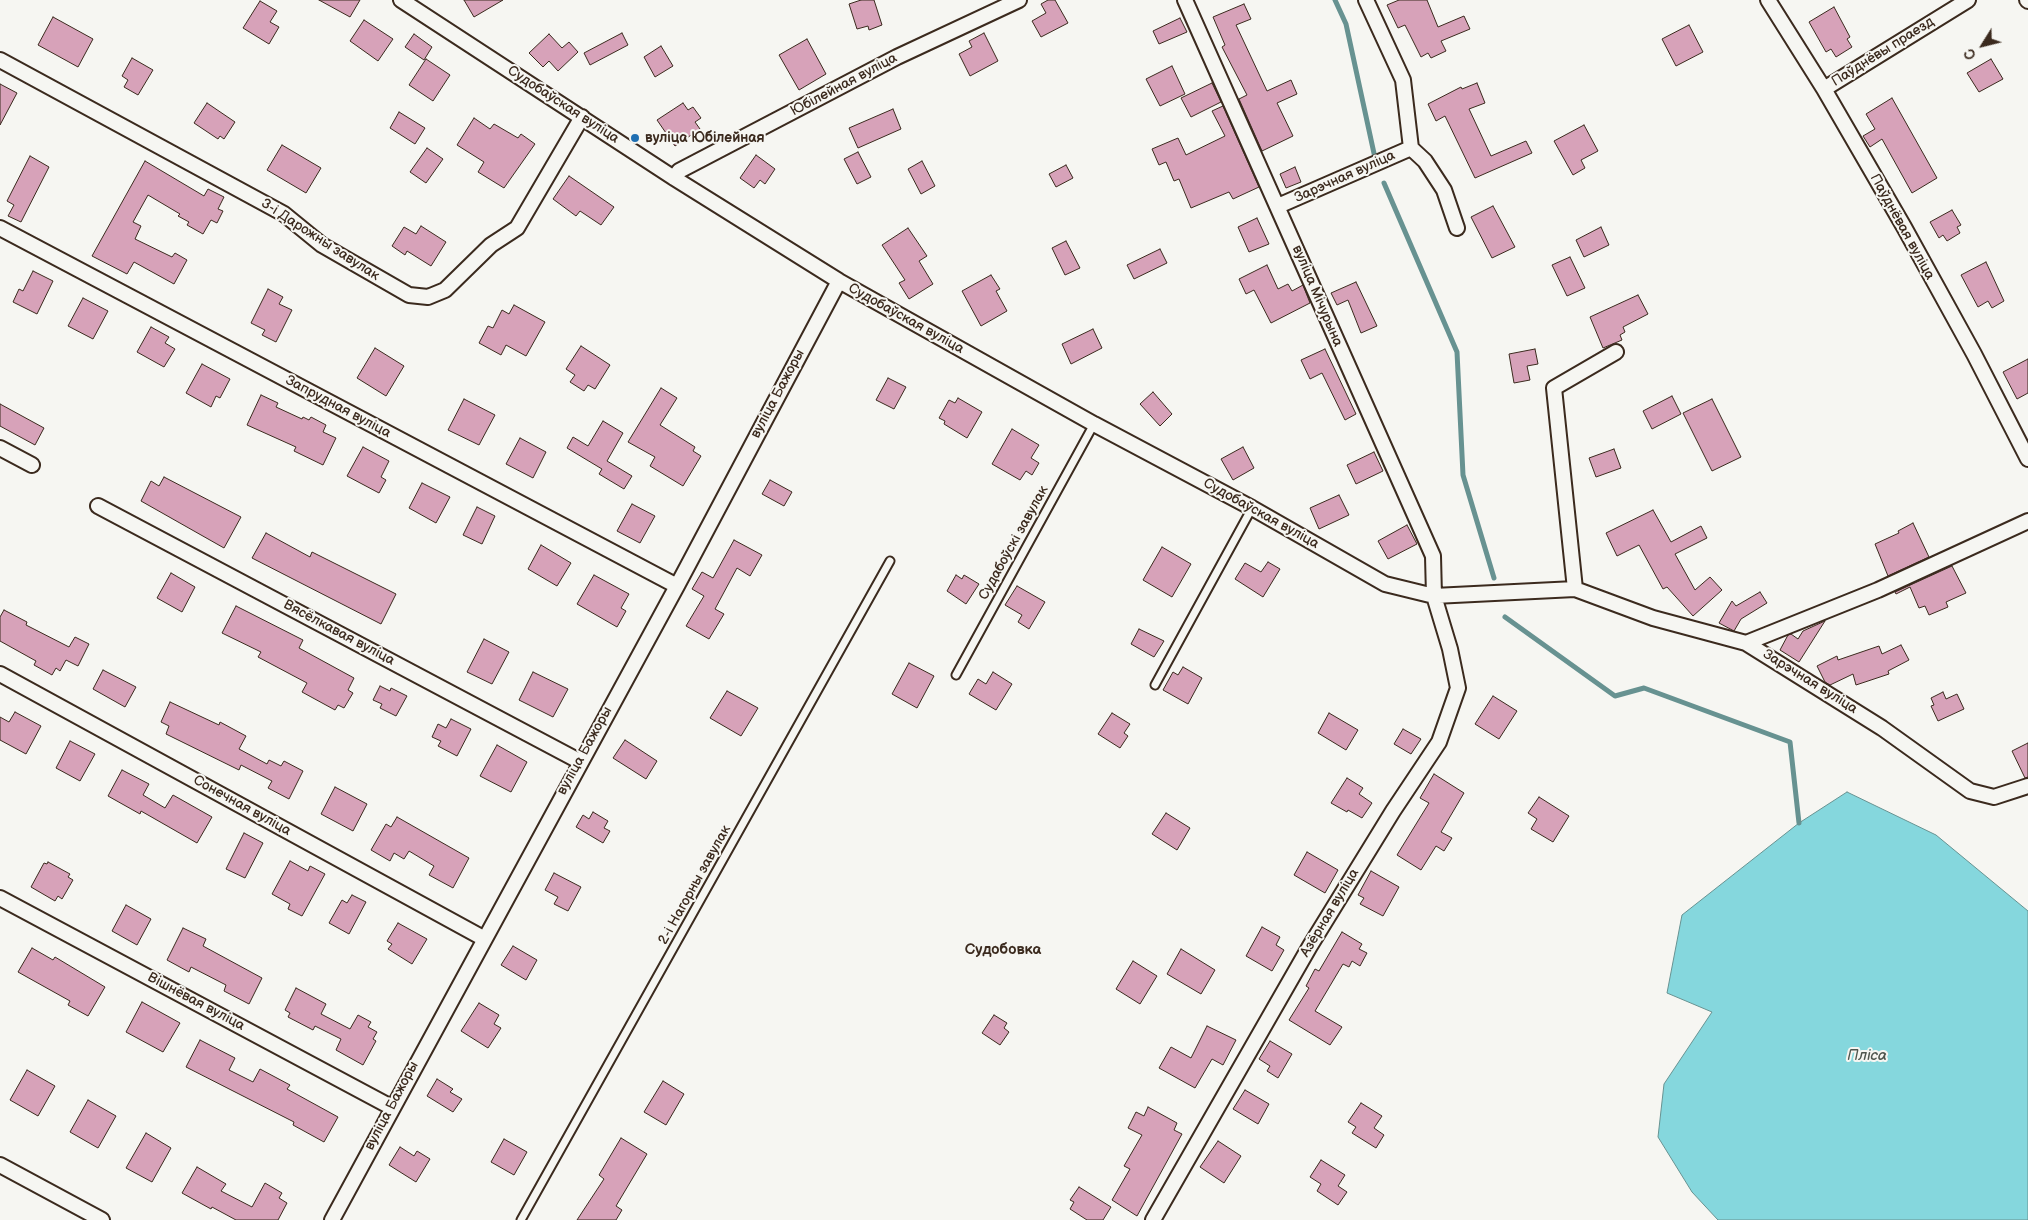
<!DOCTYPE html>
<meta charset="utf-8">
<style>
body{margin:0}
#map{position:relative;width:2028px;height:1220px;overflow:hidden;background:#f6f6f2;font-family:"Balsamiq Sans",sans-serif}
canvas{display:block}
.north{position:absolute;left:1958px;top:20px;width:50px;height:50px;-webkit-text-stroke:4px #f6f6f2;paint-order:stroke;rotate:234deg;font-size:14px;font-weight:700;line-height:20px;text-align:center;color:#3b2a1e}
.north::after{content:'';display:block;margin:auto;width:18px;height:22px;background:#3b2a1e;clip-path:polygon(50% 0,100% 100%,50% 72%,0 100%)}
</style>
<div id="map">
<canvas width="2028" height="1220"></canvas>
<div class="north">С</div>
</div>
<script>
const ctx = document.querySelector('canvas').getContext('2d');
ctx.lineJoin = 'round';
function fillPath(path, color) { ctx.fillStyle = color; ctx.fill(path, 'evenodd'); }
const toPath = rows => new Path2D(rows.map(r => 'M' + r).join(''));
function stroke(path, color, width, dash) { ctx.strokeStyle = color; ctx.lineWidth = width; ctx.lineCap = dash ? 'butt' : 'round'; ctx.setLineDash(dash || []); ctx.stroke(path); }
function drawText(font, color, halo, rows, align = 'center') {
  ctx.font = font + ' "Balsamiq Sans",sans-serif'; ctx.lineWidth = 4; ctx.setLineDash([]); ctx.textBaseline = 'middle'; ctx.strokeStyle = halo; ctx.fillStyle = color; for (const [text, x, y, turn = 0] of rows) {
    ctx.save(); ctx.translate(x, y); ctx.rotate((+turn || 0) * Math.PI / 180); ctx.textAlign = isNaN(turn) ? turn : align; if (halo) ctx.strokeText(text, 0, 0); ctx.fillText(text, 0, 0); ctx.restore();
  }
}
const water = toPath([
 [1847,792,1936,835,2028,911,2028,1220,1718,1220,1692,1192,1658,1137,1664,1084,1712,1012,1667,993,1682,915,1799,823,1847,792]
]);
fillPath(water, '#85d7dd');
stroke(water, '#679291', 1);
stroke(toPath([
 [1335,0,1346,24,1375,158],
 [1384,183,1457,352,1463,475,1494,578],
 [1505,617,1615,696,1644,688,1790,742,1799,823]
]), '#679291', 5);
const building = toPath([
 [319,0,360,0,350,17,319,0],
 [464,0,503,0,474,17,464,0],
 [861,0,874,0,882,25,869,30,868,26,857,29,849,4,861,0],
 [1048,0,1055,0,1068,23,1041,37,1032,21,1046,13,1041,4,1048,0],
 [1399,0,1427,0,1438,27,1464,16,1470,29,1441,41,1446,51,1431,58,1428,53,1421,57,1405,25,1398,28,1387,5,1399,0],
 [260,1,277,11,270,22,279,27,269,44,243,28,260,1],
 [1244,4,1251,19,1236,25,1267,91,1291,80,1297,94,1277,103,1293,136,1262,151,1239,99,1247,95,1222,47,1225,45,1213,17,1244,4],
 [1834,7,1850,37,1847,39,1852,47,1836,57,1831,49,1826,52,1809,22,1834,7],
 [53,17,93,39,78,67,38,45,53,17],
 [1180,18,1187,32,1159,44,1153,31,1180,18],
 [364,20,393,39,378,61,350,41,364,20],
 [1689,25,1703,52,1676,66,1662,39,1689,25],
 [622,33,628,45,590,65,584,53,622,33],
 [984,33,998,61,970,76,959,54,972,47,969,41,984,33],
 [414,34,432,47,424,60,405,47,414,34],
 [549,34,562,48,569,42,578,52,558,71,549,61,543,67,529,53,549,34],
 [807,39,826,74,799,90,779,55,807,39],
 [661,46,673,66,655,77,644,57,661,46],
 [132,58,153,70,138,95,124,87,128,80,122,76,132,58],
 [426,59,450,75,433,101,409,85,426,59],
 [1991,59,2003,79,1979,92,1967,73,1991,59],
 [1172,66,1185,94,1160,106,1146,79,1172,66],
 [1212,83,1221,102,1191,117,1181,98,1212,83],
 [1477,83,1485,103,1469,109,1491,156,1526,141,1532,153,1475,178,1445,116,1436,121,1428,104,1461,87,1462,89,1477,83],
 [0,84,17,93,0,125,0,84],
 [1892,98,1937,178,1912,193,1882,139,1870,147,1863,136,1875,129,1866,114,1892,98],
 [207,103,235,122,224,139,220,136,218,139,194,123,207,103],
 [683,103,688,110,693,107,701,118,695,122,700,129,675,146,657,120,683,103],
 [1223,106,1259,187,1233,199,1229,192,1191,208,1179,179,1174,181,1166,162,1159,165,1152,149,1178,138,1186,155,1225,136,1212,111,1223,106],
 [893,109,901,129,858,148,849,128,893,109],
 [399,112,425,128,415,144,390,128,399,112],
 [474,118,490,129,494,124,518,138,521,134,535,144,504,188,478,172,484,162,457,145,474,118],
 [1584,125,1598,151,1581,160,1585,168,1573,175,1554,141,1584,125],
 [282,145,321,168,306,193,267,170,282,145],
 [427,148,443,159,426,183,410,172,427,148],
 [858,152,871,177,857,184,844,159,858,152],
 [756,155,775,169,765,184,760,180,754,188,740,178,756,155],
 [30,156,49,167,21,222,8,216,14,205,7,201,30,156],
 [145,161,204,196,208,189,224,197,218,209,223,211,217,223,211,220,203,234,187,225,189,222,178,216,180,214,148,195,133,222,141,226,135,239,172,257,175,253,187,260,174,284,134,262,127,274,92,256,145,161],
 [922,161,935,186,921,194,908,169,922,161],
 [1066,165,1073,178,1056,187,1049,174,1066,165],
 [1295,167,1301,182,1286,188,1280,174,1295,167],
 [569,176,614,207,601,225,580,211,576,216,553,199,569,176],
 [1493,206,1515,247,1492,258,1471,217,1493,206],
 [1952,210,1961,225,1957,227,1960,233,1947,241,1943,235,1939,238,1930,222,1952,210],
 [1257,218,1269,244,1249,252,1238,227,1257,218],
 [421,226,446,242,431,266,407,251,405,255,392,246,404,227,416,234,421,226],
 [1601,227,1609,245,1584,257,1576,240,1601,227],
 [908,228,927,256,919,261,933,284,909,299,899,283,905,280,882,245,908,228],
 [1066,241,1080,268,1065,275,1052,248,1066,241],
 [1160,249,1167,263,1134,279,1127,265,1160,249],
 [1570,257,1585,288,1567,296,1552,265,1570,257],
 [1986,262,2004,301,1992,308,1988,301,1978,307,1961,275,1986,262],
 [1267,265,1278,289,1288,284,1292,291,1303,285,1310,303,1271,323,1254,290,1246,294,1239,279,1267,265],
 [33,271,53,281,37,314,13,302,19,289,23,291,33,271],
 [991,275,1000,289,996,291,1007,311,981,326,962,291,991,275],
 [1356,282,1377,326,1361,333,1348,300,1337,305,1331,293,1356,282],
 [268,289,283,297,279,304,292,310,276,342,262,335,265,330,251,323,268,289],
 [1638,295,1648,314,1623,327,1625,332,1620,335,1622,340,1603,348,1590,317,1638,295],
 [83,298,108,311,93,339,68,326,83,298],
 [514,305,545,322,526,356,506,345,501,355,479,343,488,326,493,328,502,310,509,314,514,305],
 [151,327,169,337,165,343,175,349,164,367,137,352,151,327],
 [1093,329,1102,348,1071,364,1062,344,1093,329],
 [581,346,610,365,595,389,588,385,584,391,570,382,575,375,566,369,581,346],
 [375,348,404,366,386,396,357,378,375,348],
 [1325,349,1356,414,1345,420,1322,373,1310,379,1301,360,1325,349],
 [1535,349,1538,364,1527,366,1530,380,1514,383,1509,354,1535,349],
 [2028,359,2028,393,2017,399,2003,372,2028,359],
 [202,364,230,379,220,398,216,396,211,407,186,393,202,364],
 [888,378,906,387,894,409,876,400,888,378],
 [661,388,677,398,660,425,695,447,693,451,701,456,683,486,650,466,655,457,628,442,661,388],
 [1153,392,1172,414,1160,426,1140,404,1153,392],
 [261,395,278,403,276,407,302,419,303,417,309,420,311,417,326,425,323,432,336,438,323,465,294,451,296,447,247,425,261,395],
 [1672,396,1681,414,1652,429,1643,411,1672,396],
 [958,398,982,412,967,438,944,424,945,421,939,418,949,400,955,403,958,398],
 [464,399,495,415,479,445,448,430,464,399],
 [1712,399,1741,457,1712,471,1683,413,1712,399],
 [0,404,44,428,35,445,0,426,0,404],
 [603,421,623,433,607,461,632,476,624,489,599,474,602,469,567,448,573,437,588,446,603,421],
 [1012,429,1039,445,1031,458,1039,463,1032,475,1026,471,1020,480,992,464,1012,429],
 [520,438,546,452,533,478,506,464,520,438],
 [363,447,389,461,381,477,386,480,379,493,347,476,363,447],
 [1243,447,1254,468,1233,480,1221,459,1243,447],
 [1614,449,1621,468,1596,477,1589,458,1614,449],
 [1374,452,1383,471,1356,484,1347,465,1374,452],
 [164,477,241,517,224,548,141,501,151,481,159,486,164,477],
 [770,480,792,492,784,506,762,494,770,480],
 [422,483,450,497,436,523,409,508,422,483],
 [1339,495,1349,515,1319,529,1310,508,1339,495],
 [632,504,655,516,640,543,617,531,632,504],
 [477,507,495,516,482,544,463,535,477,507],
 [1653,510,1671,542,1701,526,1707,538,1675,554,1695,590,1710,577,1722,590,1693,616,1667,587,1663,589,1639,545,1617,556,1606,533,1653,510],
 [1913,523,1929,557,1888,576,1875,544,1899,533,1898,531,1913,523],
 [1407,525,1417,544,1388,559,1378,541,1407,525],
 [266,533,310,557,312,552,396,594,381,624,252,558,266,533],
 [734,540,762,555,750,576,737,568,715,609,724,614,709,639,686,626,704,596,692,589,702,572,713,578,734,540],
 [541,545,571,563,557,586,528,569,541,545],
 [1162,547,1191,564,1172,597,1143,580,1162,547],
 [1268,562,1280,569,1263,597,1235,579,1245,563,1261,572,1268,562],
 [1952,566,1966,593,1946,602,1948,607,1929,615,1925,606,1919,608,1910,587,1896,594,1895,592,1952,566],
 [171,573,195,587,182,612,157,598,171,573],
 [594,575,629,594,621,608,626,611,617,627,577,604,594,575],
 [956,575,962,579,964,575,979,584,966,604,947,591,956,575],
 [1017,586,1045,602,1029,629,1018,622,1022,615,1005,605,1017,586],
 [1760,592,1767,603,1741,619,1734,631,1719,623,1732,601,1736,606,1760,592],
 [236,606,303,640,299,648,354,678,348,690,353,693,344,708,338,705,335,710,302,692,307,683,258,657,261,652,222,633,236,606],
 [4,610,27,622,26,625,69,647,75,637,89,644,78,666,66,660,60,671,56,668,52,675,34,665,36,661,0,641,0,617,4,610],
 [1825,621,1799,662,1780,650,1788,635,1791,634,1798,639,1803,631,1825,621],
 [1139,629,1164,641,1154,657,1131,644,1139,629],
 [484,639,509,652,492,684,467,672,484,639],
 [1901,645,1909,660,1888,671,1889,674,1856,685,1853,674,1830,685,1825,682,1817,666,1837,656,1838,660,1879,646,1882,654,1901,645],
 [909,663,934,676,917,708,892,694,909,663],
 [1183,667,1202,678,1188,704,1163,690,1173,672,1178,675,1183,667],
 [103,670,136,687,125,707,93,689,103,670],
 [533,672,568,689,553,717,519,700,533,672],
 [993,672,1012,684,996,710,969,694,978,679,986,684,993,672],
 [380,686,390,691,391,688,407,696,396,716,380,708,382,704,373,700,380,686],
 [727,691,758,708,741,736,710,718,727,691],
 [1943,692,1946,699,1957,694,1964,709,1938,721,1931,706,1934,705,1931,698,1943,692],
 [1493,696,1517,711,1499,739,1475,724,1493,696],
 [170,702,219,725,220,722,246,736,239,749,267,764,269,760,281,766,284,761,303,771,289,799,268,788,272,781,241,765,239,770,166,734,169,726,161,722,170,702],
 [15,712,41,726,26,754,0,740,0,717,9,722,15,712],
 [1112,713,1130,724,1124,733,1128,736,1120,748,1098,734,1112,713],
 [1329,713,1358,730,1346,750,1318,733,1329,713],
 [451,719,471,729,457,756,438,746,441,741,432,737,438,724,446,728,451,719],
 [1403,729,1421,739,1411,754,1394,744,1403,729],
 [625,740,657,761,646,779,613,758,625,740],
 [70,741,95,754,80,781,56,768,70,741],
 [2028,743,2028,777,2025,778,2012,751,2028,743],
 [497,745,527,762,511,792,480,776,497,745],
 [122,770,149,784,143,795,165,808,173,795,212,817,197,843,141,811,140,814,108,796,122,770],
 [1434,774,1464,793,1441,832,1452,838,1444,851,1436,846,1421,870,1397,855,1429,803,1420,798,1434,774],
 [1347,778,1363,788,1359,794,1372,803,1362,818,1348,810,1347,812,1331,803,1347,778],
 [335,787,367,804,353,831,321,814,335,787],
 [1539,797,1569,816,1553,842,1531,829,1537,819,1528,813,1539,797],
 [593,812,608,821,604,828,610,831,603,843,576,827,583,815,589,819,593,812],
 [1166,813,1190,828,1177,850,1152,834,1166,813],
 [397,817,469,858,453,888,429,875,434,866,409,851,404,859,394,853,390,861,371,850,386,824,391,827,397,817],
 [244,833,263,843,245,878,226,869,244,833],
 [1307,852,1338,870,1325,893,1294,875,1307,852],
 [290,861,308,871,310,866,325,874,302,916,288,909,290,904,272,894,290,861],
 [48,862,70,874,68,877,73,880,62,899,58,896,55,901,31,887,44,863,47,864,48,862],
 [1371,871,1399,887,1383,916,1360,904,1364,898,1358,895,1371,871],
 [554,873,581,887,568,911,554,904,558,897,545,890,554,873],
 [352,895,366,902,349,934,329,923,342,900,347,903,352,895],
 [126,905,151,919,137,945,112,931,126,905],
 [398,923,427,939,412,964,388,949,392,944,387,941,398,923],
 [1262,927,1280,937,1276,945,1284,950,1272,971,1246,956,1262,927],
 [183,928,206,939,203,946,262,978,249,1004,224,991,226,985,191,967,189,972,167,960,183,928],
 [1342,932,1362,944,1359,949,1367,953,1360,966,1352,961,1349,967,1343,964,1315,1011,1342,1027,1330,1045,1289,1020,1309,988,1306,986,1315,969,1319,971,1342,932],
 [513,946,537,960,526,980,501,965,513,946],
 [32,948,53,960,55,957,105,987,88,1016,68,1005,70,1001,18,972,32,948],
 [1181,949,1215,970,1201,994,1167,974,1181,949],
 [1133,961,1157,976,1140,1004,1116,989,1133,961],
 [296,988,326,1004,321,1014,350,1029,358,1015,371,1022,368,1027,377,1032,373,1039,376,1041,363,1065,336,1050,341,1039,315,1026,313,1030,288,1017,290,1013,285,1010,296,988],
 [142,1002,180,1023,163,1052,126,1032,142,1002],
 [479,1003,499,1015,494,1024,501,1028,488,1048,461,1031,479,1003],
 [994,1015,1007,1023,1004,1028,1009,1032,1000,1045,982,1033,994,1015],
 [1207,1026,1236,1040,1223,1065,1212,1059,1195,1088,1159,1068,1171,1047,1191,1058,1207,1026],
 [200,1040,235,1058,229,1070,253,1082,260,1069,290,1085,287,1089,338,1117,324,1142,293,1125,294,1122,186,1067,200,1040],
 [1270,1041,1292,1054,1278,1078,1267,1071,1270,1066,1259,1059,1270,1041],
 [27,1070,55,1086,38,1116,10,1100,27,1070],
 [437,1079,453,1089,450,1092,462,1099,453,1112,427,1096,437,1079],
 [663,1081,684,1094,666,1125,644,1112,663,1081],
 [1245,1090,1269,1104,1258,1124,1233,1109,1245,1090],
 [88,1100,116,1116,98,1148,70,1132,88,1100],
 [1361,1103,1382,1116,1374,1128,1384,1135,1376,1148,1352,1133,1356,1127,1348,1122,1361,1103],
 [1148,1107,1177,1123,1174,1130,1182,1134,1137,1216,1112,1200,1130,1169,1124,1166,1142,1135,1128,1128,1136,1112,1144,1116,1148,1107],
 [146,1133,171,1148,152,1182,126,1168,146,1133],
 [621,1138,647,1154,616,1206,622,1210,616,1220,577,1220,604,1179,599,1175,621,1138],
 [504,1139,527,1152,514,1175,491,1162,504,1139],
 [1218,1141,1241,1156,1224,1183,1200,1167,1218,1141],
 [400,1147,414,1156,417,1151,430,1159,416,1182,389,1165,400,1147],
 [1321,1160,1345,1175,1338,1186,1347,1192,1338,1205,1317,1191,1321,1184,1310,1177,1321,1160],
 [197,1167,226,1184,221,1191,252,1207,265,1183,282,1193,279,1198,287,1203,278,1220,236,1220,212,1207,211,1209,182,1193,197,1167],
 [1079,1187,1111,1207,1103,1220,1087,1220,1070,1209,1074,1202,1070,1200,1079,1187]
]);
fillPath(building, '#d7a2b9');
stroke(building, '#3b2a1e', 1);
const lane = toPath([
 [956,675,1094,424],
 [1155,685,1252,508],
 [521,1220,890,561]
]);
const street = toPath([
 [401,0,674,178,839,281,1094,424,1252,508,1385,584,1434,596,1575,589,1653,618,1746,643,1882,728,1970,791,1994,797,2028,786],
 [1366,0,1403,80,1411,148,1425,161,1444,190,1457,228],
 [1768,0,1824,89,1904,227,1974,354,2028,459],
 [2027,0,2028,1],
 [0,60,284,214,322,245,409,295,428,297,445,290,491,245,517,228,582,117],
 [1824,89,1968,0],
 [674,178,679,171,897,57,1019,0],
 [1278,206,1411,148],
 [0,228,677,586],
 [0,448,32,465],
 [98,506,579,761],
 [1575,589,1554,388,1616,352],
 [1746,643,1878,590,2028,521],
 [0,674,483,938],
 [0,898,391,1107],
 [0,1165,102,1220],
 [332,1220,677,586,839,281],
 [1153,1220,1310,946,1393,811,1439,742,1458,688,1450,649,1434,596,1433,556,1185,0]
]);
stroke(lane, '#3b2a1e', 11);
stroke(street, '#3b2a1e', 18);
stroke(lane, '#f6f6f2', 7);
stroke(street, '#f6f6f2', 14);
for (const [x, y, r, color] of [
 [635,138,5,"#1f6fb2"]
]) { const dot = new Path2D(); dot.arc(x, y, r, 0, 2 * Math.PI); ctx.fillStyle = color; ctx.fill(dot); stroke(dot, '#f6f6f2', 2); }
drawText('14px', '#3b2a1e', '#f6f6f2', [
 ["Паўднёвы праезд",1883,52,-32],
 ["Юбілейная вуліца",844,85,-28],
 ["Судобаўская вуліца",563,105,33],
 ["Зарэчная вуліца",1345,177,-24],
 ["Паўднёвая вуліца",1902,227,61],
 ["3-і Дарожны завулак",320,240,33],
 ["вуліца Мічурына",1317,296,67],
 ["Судобаўская вуліца",906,319,29],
 ["вуліца Бажоры",778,394,-62],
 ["Запрудная вуліца",338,407,28],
 ["Судобаўская вуліца",1261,514,29],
 ["Судабоўскі завулак",1014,543,-61],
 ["Вясёлкавая вуліца",339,633,28],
 ["Зарэчная вуліца",1810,682,32],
 ["вуліца Бажоры",585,751,-61],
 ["Сонечная вуліца",242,806,29],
 ["2-і Нагорны завулак",695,885,-61],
 ["Азёрная вуліца",1330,913,-59],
 ["Вішнёвая вуліца",196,1002,28],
 ["вуліца Бажоры",392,1106,-62]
]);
drawText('bold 14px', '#3b2a1e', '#f6f6f2', [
 ["вуліца Юбілейная",645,138]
], 'left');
drawText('bold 15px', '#3b2a1e', '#f6f6f2', [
 ["Судобовка",1003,950]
]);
drawText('italic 15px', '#4e554e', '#f6f6f2', [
 ["Пліса",1867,1056]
]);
</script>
